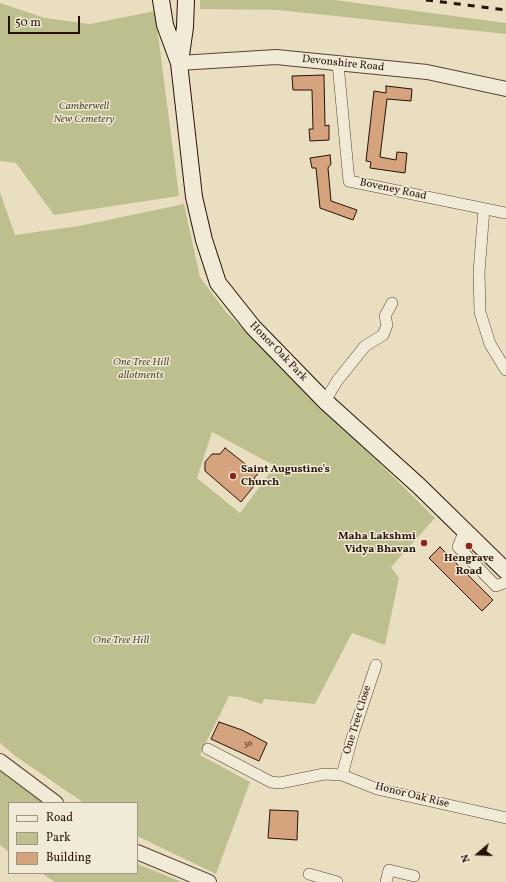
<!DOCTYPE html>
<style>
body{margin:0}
#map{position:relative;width:506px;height:882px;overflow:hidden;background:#eadec1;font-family:Vollkorn,serif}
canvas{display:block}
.legend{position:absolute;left:8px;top:802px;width:130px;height:72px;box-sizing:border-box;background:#f1ead7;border:1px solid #a09383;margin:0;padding:5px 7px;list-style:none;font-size:12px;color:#271106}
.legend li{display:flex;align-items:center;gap:8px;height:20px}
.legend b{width:20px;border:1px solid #a09383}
.north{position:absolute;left:458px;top:834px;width:40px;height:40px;-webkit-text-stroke:3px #f1ead7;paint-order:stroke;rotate:251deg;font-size:11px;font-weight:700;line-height:16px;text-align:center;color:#271106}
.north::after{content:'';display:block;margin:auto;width:14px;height:18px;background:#271106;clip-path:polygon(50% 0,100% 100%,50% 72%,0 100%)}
.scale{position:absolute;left:8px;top:16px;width:72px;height:18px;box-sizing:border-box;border:2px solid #271106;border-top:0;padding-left:5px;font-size:12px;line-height:14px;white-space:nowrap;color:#271106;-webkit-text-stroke:3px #f1ead7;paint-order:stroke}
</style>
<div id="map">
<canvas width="506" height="882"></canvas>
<ul class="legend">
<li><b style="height:5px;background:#f1ead7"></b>Road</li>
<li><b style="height:11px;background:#bdc08e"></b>Park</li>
<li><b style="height:11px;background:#d5a47e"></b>Building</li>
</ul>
<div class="north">N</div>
<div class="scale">50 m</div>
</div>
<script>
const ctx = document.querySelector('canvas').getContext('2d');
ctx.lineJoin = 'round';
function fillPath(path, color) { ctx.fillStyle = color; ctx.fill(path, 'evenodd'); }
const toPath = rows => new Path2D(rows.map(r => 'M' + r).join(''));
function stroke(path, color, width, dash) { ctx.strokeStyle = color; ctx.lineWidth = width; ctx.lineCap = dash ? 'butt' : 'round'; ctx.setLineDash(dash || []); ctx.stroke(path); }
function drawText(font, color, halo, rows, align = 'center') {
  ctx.font = font + ' Vollkorn,serif'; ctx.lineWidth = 3; ctx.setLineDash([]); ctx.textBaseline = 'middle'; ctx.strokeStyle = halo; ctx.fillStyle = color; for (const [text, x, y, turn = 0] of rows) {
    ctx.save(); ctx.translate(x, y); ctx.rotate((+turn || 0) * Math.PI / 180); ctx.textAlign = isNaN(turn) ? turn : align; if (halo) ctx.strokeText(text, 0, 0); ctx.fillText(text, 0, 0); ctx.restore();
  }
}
fillPath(toPath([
 [200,0,334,0,506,23,506,34,278,10,200,9],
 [0,3,45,18,90,24,155,11,179,196,54,215,16,163,0,161],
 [0,192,15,235,79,226,184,204,200,277,226,312,435,518,391,567,399,578,385,645,352,633,315,704,264,699,262,704,240,697,229,696,200,755,250,782,216,874,137,836,137,803,84,803,14,755,0,743],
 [212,432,275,466,240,513,197,478],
 [0,766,46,803,9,803,9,852,0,845],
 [137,864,182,882,55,882,41,873,137,873]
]), '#bdc08e');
const building = toPath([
 [324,75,325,126,329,125,329,140,310,141,309,129,313,129,312,90,293,90,292,76,324,75],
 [386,86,412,89,411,101,387,99,380,157,396,160,397,152,407,153,405,173,370,168,371,162,366,161,374,91,386,93,386,86],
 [330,155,331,164,328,168,331,201,357,210,353,220,320,208,316,168,312,168,310,158,330,155],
 [225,448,258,474,254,478,258,481,241,502,205,471,205,462,212,454,220,454,225,448],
 [440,547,493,600,482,611,429,558,440,547],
 [219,722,242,730,267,743,259,761,211,739,219,722],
 [270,810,298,811,297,840,268,838,270,810]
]);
fillPath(building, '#d5a47e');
stroke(building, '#271106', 1);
const minor = toPath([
 [338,64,349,181,506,213],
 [484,209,479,272,480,312,490,344,506,370],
 [325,401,337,381,365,346,383,335,387,325,385,316,392,303],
 [465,530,458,547,496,586,506,582],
 [208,749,271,782,280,783,324,774,342,775,377,789,506,818],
 [342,775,354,731,376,665],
 [309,874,337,882],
 [386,882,389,870,414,876]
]);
const tertiary = toPath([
 [179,63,276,57,427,72,506,89],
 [0,761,56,803],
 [137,852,209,882]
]);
const secondary = toPath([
 [161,0,165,25,179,63,194,197,204,240,218,283,253,327,325,401,419,486,506,571],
 [180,62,185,27,186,0]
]);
stroke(minor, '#584435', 12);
stroke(tertiary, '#584435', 16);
stroke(secondary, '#271106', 18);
stroke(minor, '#f1ead7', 11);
stroke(tertiary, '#f1ead7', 14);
stroke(secondary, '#f1ead7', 16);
stroke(toPath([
 [426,0,506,10]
]), '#271106', 3, [7, 7]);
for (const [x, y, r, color] of [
 [233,476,4,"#8f2418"],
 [424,543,4,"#8f2418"],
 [469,546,4,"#8f2418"]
]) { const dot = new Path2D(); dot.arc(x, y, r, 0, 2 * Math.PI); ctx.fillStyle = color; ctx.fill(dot); stroke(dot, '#f1ead7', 1.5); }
drawText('9px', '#523624', null, [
 ["36",248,744]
]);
drawText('11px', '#271106', '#f1ead7', [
 ["Devonshire Road",343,64,6],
 ["Boveney Road",393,190,12],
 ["Honor Oak Park",278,352,46],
 ["One Tree Close",358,720,-73],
 ["Honor Oak Rise",412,796,14]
]);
drawText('italic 11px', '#5c4e36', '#f1ead7', [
 ["Camberwell",84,107],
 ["New Cemetery",84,120],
 ["One Tree Hill",141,363],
 ["allotments",141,376],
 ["One Tree Hill",121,641]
]);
drawText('bold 11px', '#271106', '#f1ead7', [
 ["Saint Augustine's",241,470],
 ["Church",241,483],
 ["Maha Lakshmi",416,537,"right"],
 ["Vidya Bhavan",416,550,"right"],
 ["Hengrave",469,559,"center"],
 ["Road",469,572,"center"]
], 'left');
</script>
